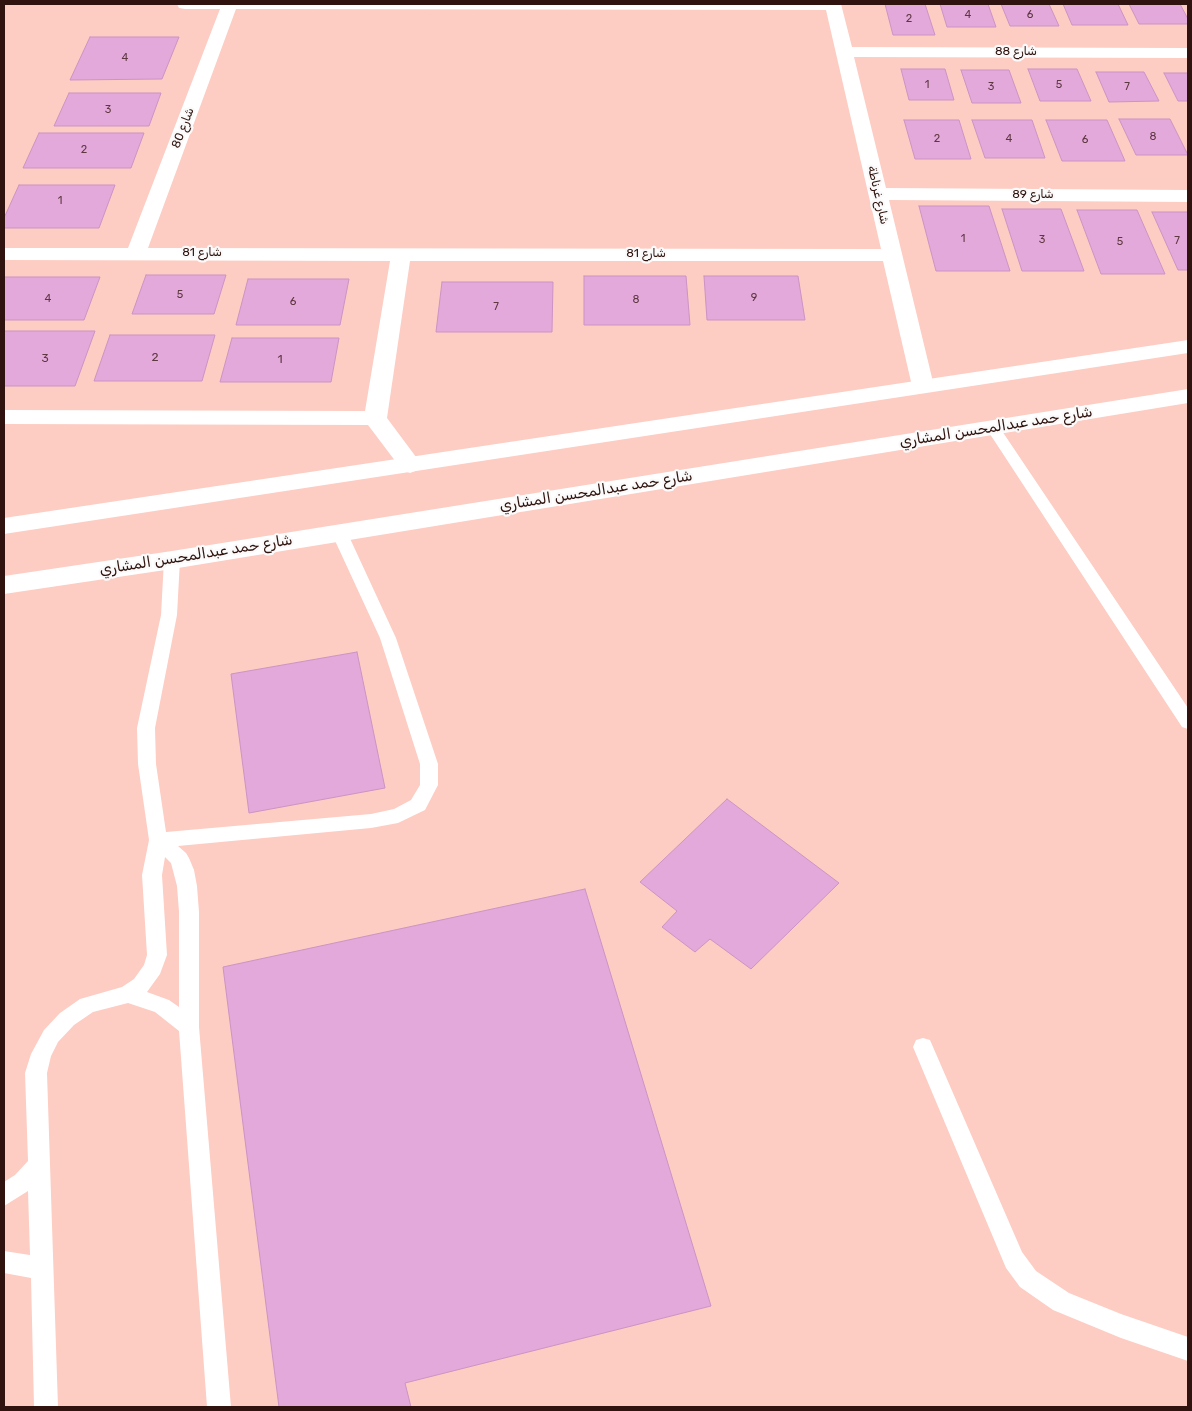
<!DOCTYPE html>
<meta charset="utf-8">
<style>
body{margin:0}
#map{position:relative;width:1192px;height:1411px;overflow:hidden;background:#fdccc2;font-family:Rubik,sans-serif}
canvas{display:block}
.frame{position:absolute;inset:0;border:5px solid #30130e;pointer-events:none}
</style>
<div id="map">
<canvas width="1192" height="1411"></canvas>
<div class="frame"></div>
</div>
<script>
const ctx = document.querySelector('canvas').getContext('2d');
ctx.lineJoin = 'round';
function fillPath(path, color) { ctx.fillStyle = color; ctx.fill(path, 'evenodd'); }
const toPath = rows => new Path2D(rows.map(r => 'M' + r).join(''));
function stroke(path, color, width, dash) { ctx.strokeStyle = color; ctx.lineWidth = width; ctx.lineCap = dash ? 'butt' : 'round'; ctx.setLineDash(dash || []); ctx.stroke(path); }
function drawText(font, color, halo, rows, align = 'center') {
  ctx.font = font + ' Rubik,"Noto Naskh Arabic",sans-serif'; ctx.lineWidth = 4.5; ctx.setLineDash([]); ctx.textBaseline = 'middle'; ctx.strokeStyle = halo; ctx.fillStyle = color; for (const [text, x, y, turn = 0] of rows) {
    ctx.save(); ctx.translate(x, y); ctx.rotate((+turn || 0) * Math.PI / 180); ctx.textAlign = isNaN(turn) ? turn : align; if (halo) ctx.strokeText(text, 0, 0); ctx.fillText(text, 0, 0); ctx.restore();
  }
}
const building = toPath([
 [885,4,925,4,935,35,893,35,885,4],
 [940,4,988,4,996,27,947,27,940,4],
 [1001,4,1049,4,1059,26,1010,26,1001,4],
 [1063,4,1118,4,1128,25,1072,25,1063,4],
 [1129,4,1180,4,1188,19,1188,24,1139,24,1129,4],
 [90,37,179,37,162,79,70,80,90,37],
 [901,69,945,69,954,100,909,100,901,69],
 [1028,69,1077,69,1091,101,1040,101,1028,69],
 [961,70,1009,70,1021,103,972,103,961,70],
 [1096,72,1144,72,1159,101,1109,102,1096,72],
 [1164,73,1188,73,1188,101,1178,101,1164,73],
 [69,93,161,93,149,126,54,126,69,93],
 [1119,119,1170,119,1188,155,1136,155,1119,119],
 [904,120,959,120,971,159,915,159,904,120],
 [972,120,1032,120,1045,158,985,158,972,120],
 [1046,120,1107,120,1125,161,1062,161,1046,120],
 [39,133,144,133,131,168,23,168,39,133],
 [19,185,115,185,99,228,4,228,4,218,19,185],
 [919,206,989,206,1010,271,936,271,919,206],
 [1002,209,1061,209,1084,271,1022,271,1002,209],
 [1077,210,1137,210,1165,274,1101,274,1077,210],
 [1152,212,1188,212,1188,270,1178,270,1152,212],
 [146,275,226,275,214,314,132,314,146,275],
 [584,276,686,276,690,325,584,325,584,276],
 [704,276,798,276,805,320,707,320,704,276],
 [4,277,100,277,84,320,4,320,4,277],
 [248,279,349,279,340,325,236,325,248,279],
 [442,282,553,282,552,332,436,332,442,282],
 [4,331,95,331,75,386,4,386,4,331],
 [110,335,215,335,202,381,94,381,110,335],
 [232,338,339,338,331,382,220,382,232,338],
 [357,652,385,788,249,813,231,674,357,652],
 [727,799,839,883,751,969,710,939,695,952,662,927,677,911,640,882,727,799],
 [585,889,711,1306,405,1383,411,1407,279,1407,223,967,585,889]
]);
fillPath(building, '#e4a9db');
stroke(building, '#cc93c4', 1);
fillPath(toPath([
 [993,423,998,425,1188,708,1188,729,1182,727,986,428,988,425,993,423],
 [339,527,345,528,347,532,396,638,438,764,438,785,425,810,398,823,371,828,178,846,186,853,189,858,194,870,197,886,199,912,199,1027,231,1407,207,1407,179,1031,155,1012,128,1003,93,1012,74,1025,58,1042,51,1056,47,1073,58,1407,34,1407,31,1278,4,1273,4,1251,30,1255,28,1191,4,1206,4,1182,15,1175,28,1161,25,1073,31,1054,44,1030,60,1013,80,999,122,987,134,979,144,965,147,955,142,875,149,840,138,764,137,728,161,615,164,560,166,556,172,555,178,556,180,560,177,615,155,728,156,764,166,832,371,814,394,809,411,800,420,785,420,764,380,638,331,532,333,528,339,527],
 [165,857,171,863,177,886,179,912,179,1007,169,1000,147,992,160,974,167,955,162,875,165,857],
 [923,1038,930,1040,1022,1252,1036,1271,1069,1293,1121,1314,1188,1337,1188,1361,1121,1338,1053,1310,1020,1287,1006,1268,913,1047,916,1040,923,1038]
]), '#fff');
fillPath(toPath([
 [177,4,841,4,852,47,1188,48,1188,58,854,57,886,188,1188,190,1188,202,889,200,934,386,931,391,923,393,915,391,912,386,883,261,410,261,387,418,422,465,418,470,410,473,402,470,368,425,4,424,4,410,365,411,390,261,4,260,4,248,128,248,220,9,185,9,179,8,177,4],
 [236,9,826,10,881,249,148,248,236,9]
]), '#fff');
fillPath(toPath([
 [1188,340,1188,353,4,534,4,518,1188,340],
 [1188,389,1188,403,172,569,4,594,4,576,172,551,1188,389]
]), '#fff');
drawText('11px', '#5d3841', null, [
 ["4",968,15],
 ["6",1030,15],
 ["2",909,19],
 ["4",125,58],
 ["1",927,85],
 ["5",1059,85],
 ["3",991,87],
 ["7",1127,87],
 ["3",108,110],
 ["8",1153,137],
 ["2",937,139],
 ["4",1009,139],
 ["6",1085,140],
 ["2",84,150],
 ["1",60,201],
 ["1",963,239],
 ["3",1042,240],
 ["7",1177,241],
 ["5",1120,242],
 ["5",180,295],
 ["9",754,298],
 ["4",48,299],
 ["8",636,300],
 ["6",293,302],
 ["7",496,307]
]);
drawText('12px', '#30130e', '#fafafa', [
 ["شارع 88",1016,52],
 ["شارع 80",183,128,-69],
 ["شارع غرناطة",878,195,77],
 ["شارع 89",1033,195],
 ["شارع 81",202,253],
 ["شارع 81",646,254]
]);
drawText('12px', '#5d3841', null, [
 ["2",155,358],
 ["3",45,359],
 ["1",280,360]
]);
drawText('15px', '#30130e', '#fafafa', [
 ["شارع حمد عبدالمحسن المشاري",996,427,-9],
 ["شارع حمد عبدالمحسن المشاري",596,491,-9],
 ["شارع حمد عبدالمحسن المشاري",196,555,-9]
]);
</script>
